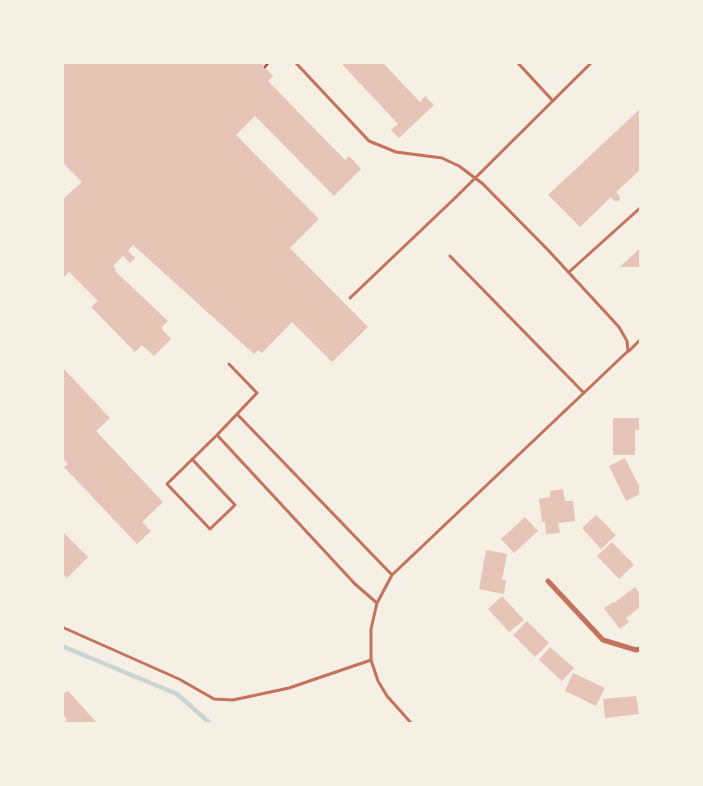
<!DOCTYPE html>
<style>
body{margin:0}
#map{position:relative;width:703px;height:786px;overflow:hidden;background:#f6efe4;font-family:"PT Sans Narrow",sans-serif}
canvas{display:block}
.frame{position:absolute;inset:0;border:64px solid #f6efe4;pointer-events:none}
</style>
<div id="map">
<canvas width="703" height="786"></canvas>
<div class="frame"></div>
</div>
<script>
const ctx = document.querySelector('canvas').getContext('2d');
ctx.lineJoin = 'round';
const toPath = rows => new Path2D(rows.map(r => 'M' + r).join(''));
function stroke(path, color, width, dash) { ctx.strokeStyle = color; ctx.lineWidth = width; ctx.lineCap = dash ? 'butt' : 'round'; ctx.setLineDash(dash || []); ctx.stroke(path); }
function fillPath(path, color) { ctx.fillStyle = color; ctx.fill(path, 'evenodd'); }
stroke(toPath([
 [62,646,177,694,211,724]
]), '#c9d6d2', 4.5);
fillPath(toPath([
 [62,62,260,62,273,76,268,81,345,160,349,156,361,169,334,196,255,116,236,135,319,219,290,248,368,327,332,362,292,322,262,353,258,350,254,354,133,245,128,251,135,258,130,263,123,256,113,266,116,269,115,271,168,321,161,328,171,339,154,356,142,345,135,352,91,307,98,301,69,272,62,279,62,200,82,182,62,162],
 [340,62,382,62,420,102,425,96,434,105,399,138,391,130,398,124],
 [640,109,640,170,616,192,620,197,620,200,617,201,614,201,611,197,580,227,548,195],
 [640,248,640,267,620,267],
 [62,367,110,418,96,431,163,502,142,522,151,531,137,544,64,467,68,464,62,458],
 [613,418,640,418,640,430,635,430,635,455,613,455],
 [625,458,638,484,640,483,640,494,626,501,609,466],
 [563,489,565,501,573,501,575,521,558,523,560,533,546,534,545,522,542,522,539,499,550,497,550,491],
 [596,515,616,535,601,549,582,528],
 [525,517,538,531,514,553,501,539],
 [62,531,88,557,67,578,62,573],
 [612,542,634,565,619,579,597,556],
 [486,550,507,554,502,580,506,580,504,594,479,589],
 [635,587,640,594,640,607,626,618,629,622,620,629,604,608,613,602,614,603],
 [502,596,524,620,509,632,488,609],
 [527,621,549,643,535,657,513,635],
 [550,647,574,668,562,681,539,660],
 [573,673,605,688,596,706,565,691],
 [62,691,65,693,68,691,98,724,66,724,65,722,67,720,62,713],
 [636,696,639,714,605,718,603,699]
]), '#e6c5b7');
stroke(toPath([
 [265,67,269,62]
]), '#b5482f', 2.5);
stroke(toPath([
 [295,62,369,141,396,152,442,158,459,166,483,184,548,250,619,327,627,341,628,351,392,575,377,603,371,629,371,660,378,681,387,696,412,724],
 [517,62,553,101],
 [450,256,584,393],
 [569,272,640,208],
 [350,298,455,198,592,62],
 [629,351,640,340],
 [237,414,392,575],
 [217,435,355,584,377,603],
 [192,459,235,505,210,529,167,484,217,435,257,393,229,364],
 [62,627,179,679,214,699,233,700,289,688,371,660]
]), '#c5725c', 3);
stroke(toPath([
 [548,581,603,640,636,650,640,649]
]), '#c5725c', 5);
</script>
